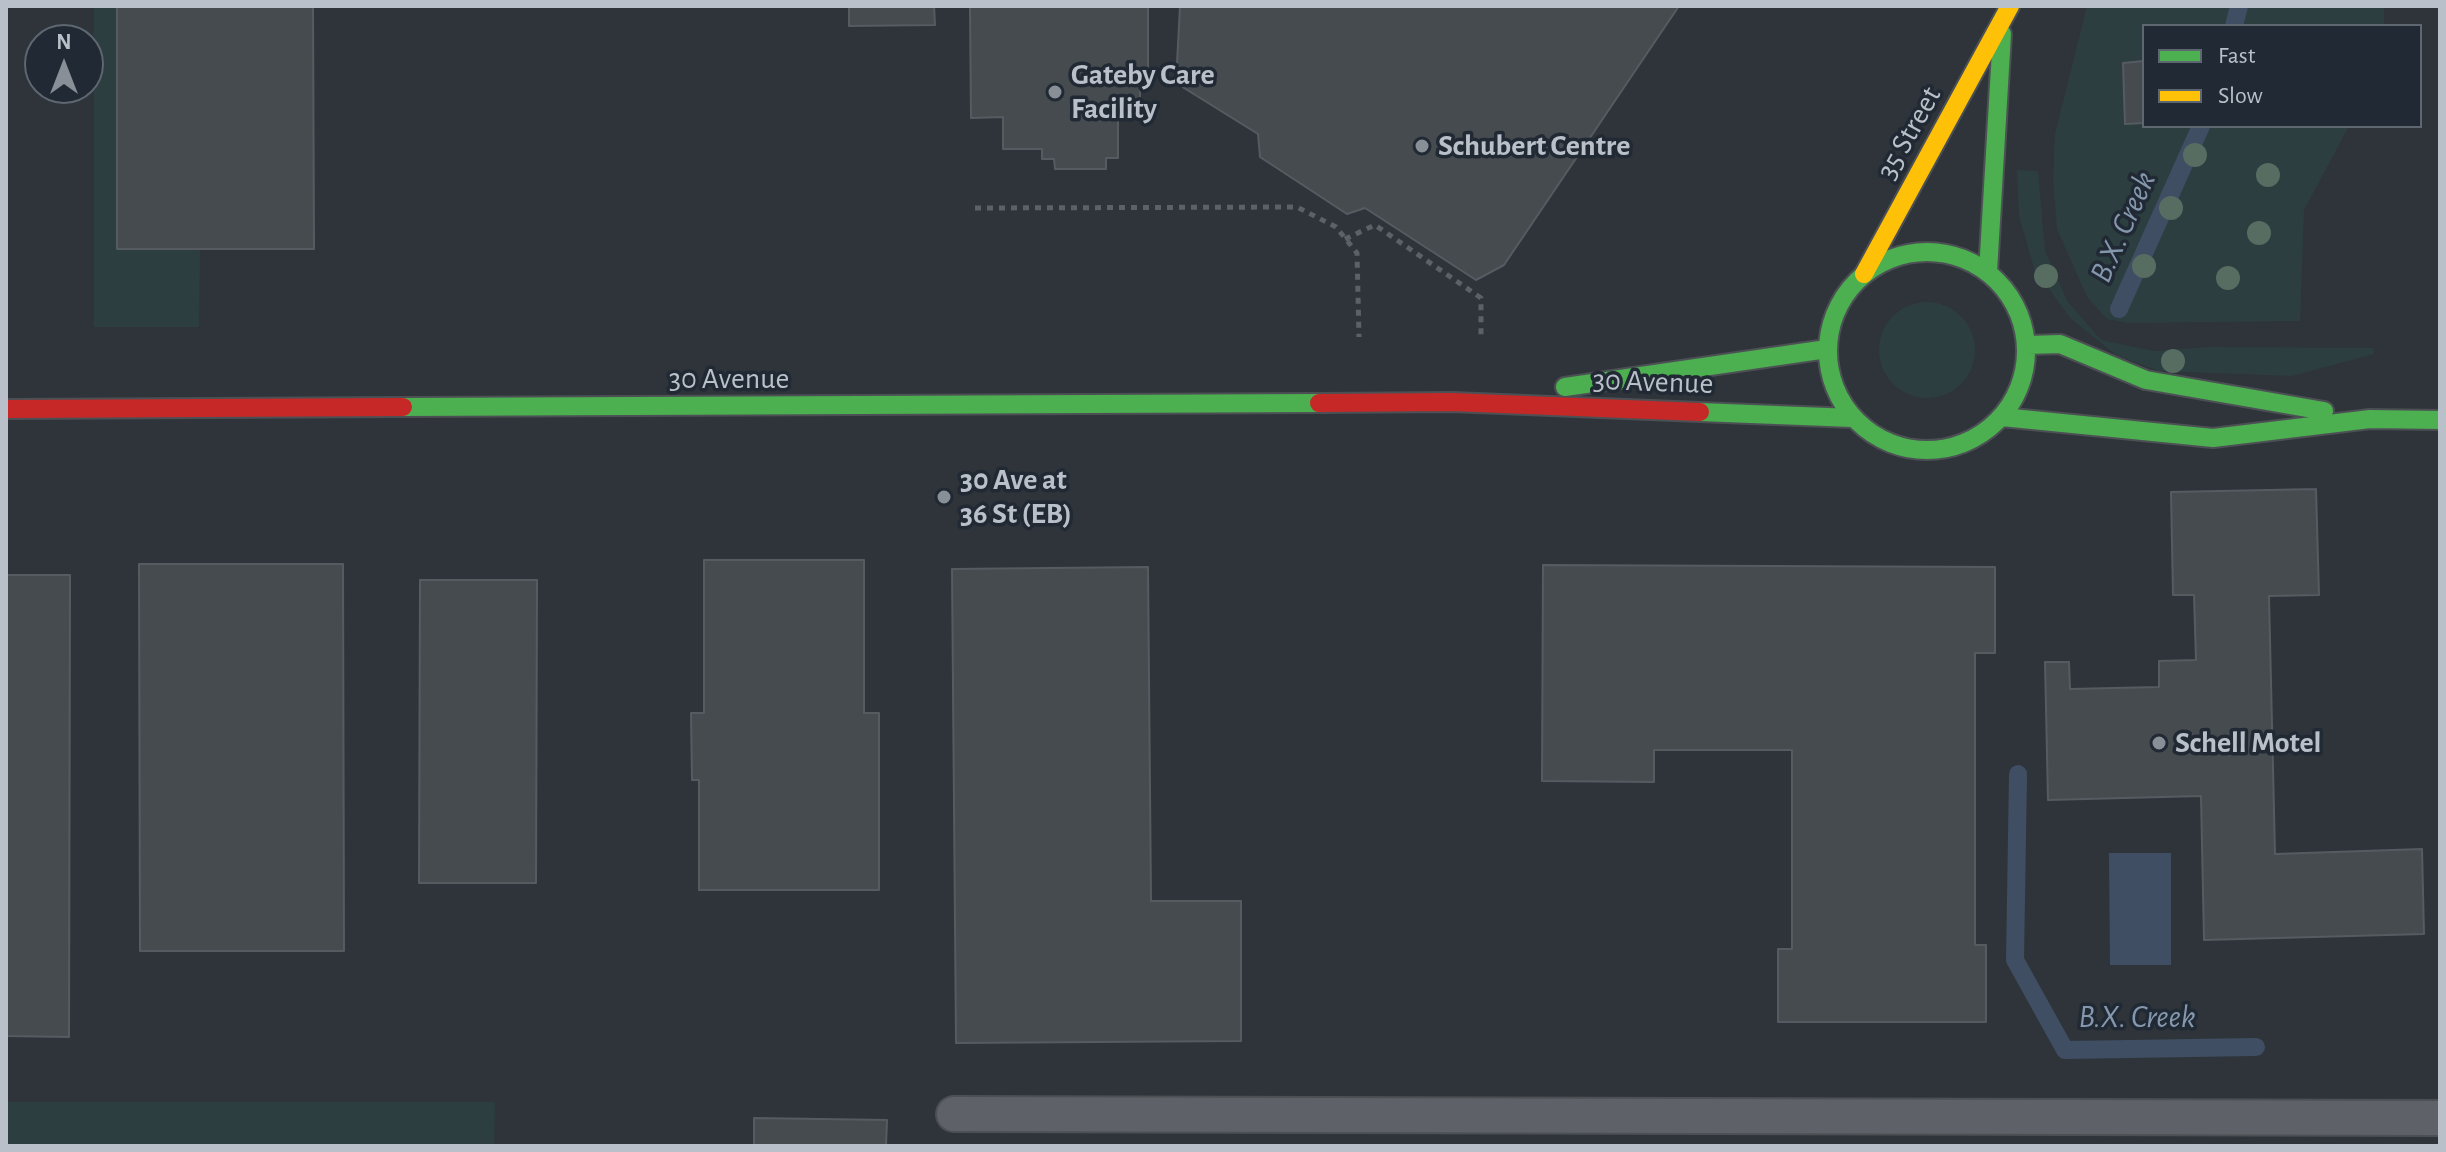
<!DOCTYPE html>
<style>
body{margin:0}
#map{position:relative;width:2446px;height:1152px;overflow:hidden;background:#2e343a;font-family:"Alegreya Sans",sans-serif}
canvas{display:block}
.frame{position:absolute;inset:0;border:8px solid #b9c0c9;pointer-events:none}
.legend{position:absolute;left:2142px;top:24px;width:280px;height:104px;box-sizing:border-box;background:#212a34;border:2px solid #5e6670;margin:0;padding:10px 14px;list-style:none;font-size:24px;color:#b9c0c9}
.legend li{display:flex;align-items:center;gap:16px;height:40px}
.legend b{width:40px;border:2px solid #5e6670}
.north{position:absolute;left:24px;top:24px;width:80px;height:80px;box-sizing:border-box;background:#212a34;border:2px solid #5e6670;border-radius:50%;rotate:0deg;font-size:22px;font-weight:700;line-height:32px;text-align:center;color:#b9c0c9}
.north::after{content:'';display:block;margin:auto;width:28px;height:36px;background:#888f97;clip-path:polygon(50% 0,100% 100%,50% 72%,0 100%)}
</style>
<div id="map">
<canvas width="2446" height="1152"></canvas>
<div class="frame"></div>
<ul class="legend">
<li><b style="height:10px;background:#4caf50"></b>Fast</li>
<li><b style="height:10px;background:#ffc107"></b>Slow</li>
</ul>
<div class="north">N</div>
</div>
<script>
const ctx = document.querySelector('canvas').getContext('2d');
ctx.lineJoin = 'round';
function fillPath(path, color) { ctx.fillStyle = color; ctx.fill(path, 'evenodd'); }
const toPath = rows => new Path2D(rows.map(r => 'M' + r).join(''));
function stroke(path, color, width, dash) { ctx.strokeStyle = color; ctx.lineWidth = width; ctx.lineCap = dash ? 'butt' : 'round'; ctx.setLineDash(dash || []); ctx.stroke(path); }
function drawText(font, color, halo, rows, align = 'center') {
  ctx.font = font + ' "Alegreya Sans",sans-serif'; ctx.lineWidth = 7; ctx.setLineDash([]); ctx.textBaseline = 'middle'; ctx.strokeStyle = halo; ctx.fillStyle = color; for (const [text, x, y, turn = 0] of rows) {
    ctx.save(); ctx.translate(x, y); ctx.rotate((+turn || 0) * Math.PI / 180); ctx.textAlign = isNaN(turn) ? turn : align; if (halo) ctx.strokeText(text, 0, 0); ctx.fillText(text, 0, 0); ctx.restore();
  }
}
fillPath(toPath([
 [94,6,117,6,117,249,200,249,199,327,94,327],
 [2087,6,2384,6,2384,26,2144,26,2144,126,2349,126,2304,210,2300,321,2128,323,2107,319,2087,297,2057,229,2053,180,2055,134],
 [2017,170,2038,171,2045,251,2068,302,2101,340,2154,351,2208,347,2373,348,2374,354,2292,376,2159,371,2116,355,2070,318,2034,268,2019,216],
 '1879 350a48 48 0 1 1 96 0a48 48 0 1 1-96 0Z',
 [6,1102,495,1102,494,1146,6,1146]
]), '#2c3e40');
fillPath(toPath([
 [2109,853,2171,853,2171,965,2110,965]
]), '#3f4e62');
stroke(toPath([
 [2234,26,2239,6],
 [2119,309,2201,126],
 [2018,774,2015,960,2065,1050,2256,1047]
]), '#3f4e62', 18);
const building = toPath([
 [117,6,313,6,314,249,117,249,117,6],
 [849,6,934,6,935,25,849,26,849,6],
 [1148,6,1148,77,1140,77,1140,107,1118,107,1118,158,1106,158,1106,169,1055,169,1054,159,1042,159,1042,149,1003,149,1003,117,971,118,970,7,1148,6],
 [1180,6,1679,6,1504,265,1476,280,1365,208,1347,214,1260,157,1258,134,1176,83,1180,6],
 [2144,61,2144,123,2125,124,2123,63,2144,61],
 [2316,489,2319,595,2269,596,2275,854,2422,849,2424,934,2204,940,2201,796,2048,800,2045,662,2069,662,2070,689,2159,687,2159,661,2196,660,2194,595,2173,595,2171,492,2316,489],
 [704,560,864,560,864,713,879,713,879,890,699,890,699,780,692,780,691,713,704,713,704,560],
 [139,564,343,564,344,951,140,951,139,564],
 [1543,565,1995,567,1995,653,1975,653,1975,945,1986,945,1986,1022,1778,1022,1778,949,1792,949,1792,750,1654,750,1654,782,1542,781,1543,565],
 [1148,567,1151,901,1241,901,1241,1041,956,1043,952,569,1148,567],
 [6,575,70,575,69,1037,6,1036,6,575],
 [420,580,537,580,536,883,419,883,420,580],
 [754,1118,887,1120,886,1146,754,1146,754,1118]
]);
fillPath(building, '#464b50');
stroke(building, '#565b61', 2);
const lane = toPath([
 [954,1114,2440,1118]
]);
const fast = toPath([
 '1828 351a99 99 0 1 1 198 0a99 99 0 1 1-198 0Z',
 [1988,272,2002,34],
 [2028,345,2060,344,2146,380,2324,411],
 [1565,387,1827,349],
 [403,407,1319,403],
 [1700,412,1852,418],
 [2002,417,2213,438,2370,419,2440,420]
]);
const slow = toPath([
 [1864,274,2010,6]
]);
const jam = toPath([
 [1319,403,1452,402,1700,412],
 [6,409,403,407]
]);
stroke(lane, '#4c5054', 38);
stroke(fast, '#4c5054', 22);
stroke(slow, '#4c5054', 22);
stroke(jam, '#4c5054', 22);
stroke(toPath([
 [975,208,1297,207,1336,227,1357,253,1359,337],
 [1345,239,1375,225,1481,298,1481,337]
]), '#5c6165', 5, [6, 6]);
stroke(lane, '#5e6268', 34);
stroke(fast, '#4caf50', 18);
stroke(slow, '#ffc107', 18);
stroke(jam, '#c62828', 18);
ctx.fillStyle = '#586d61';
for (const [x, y] of [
 [2195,155],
 [2268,175],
 [2171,208],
 [2259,233],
 [2144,266],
 [2046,276],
 [2228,278],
 [2173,361]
]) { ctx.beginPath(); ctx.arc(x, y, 12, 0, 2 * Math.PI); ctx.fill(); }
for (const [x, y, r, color] of [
 [1055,92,8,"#888f97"],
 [1422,146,8,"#888f97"],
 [944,497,8,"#888f97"],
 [2159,743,8,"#888f97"]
]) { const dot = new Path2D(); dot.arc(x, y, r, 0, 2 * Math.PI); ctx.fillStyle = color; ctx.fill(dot); stroke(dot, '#212a34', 3); }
drawText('bold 30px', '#b9c0c9', '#212a34', [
 ["Gateby Care",1071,75],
 ["Facility",1071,109],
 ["Schubert Centre",1438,146],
 ["30 Ave at",960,480],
 ["36 St (EB)",960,514],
 ["Schell Motel",2175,743]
], 'left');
drawText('30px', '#b9c0c9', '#212a34', [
 ["35 Street",1909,133,-61],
 ["30 Avenue",729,379],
 ["30 Avenue",1653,382,2]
]);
drawText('italic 32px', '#8497ad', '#212a34', [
 ["B.X. Creek",2123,227,-66],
 ["B.X. Creek",2137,1017]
]);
</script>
